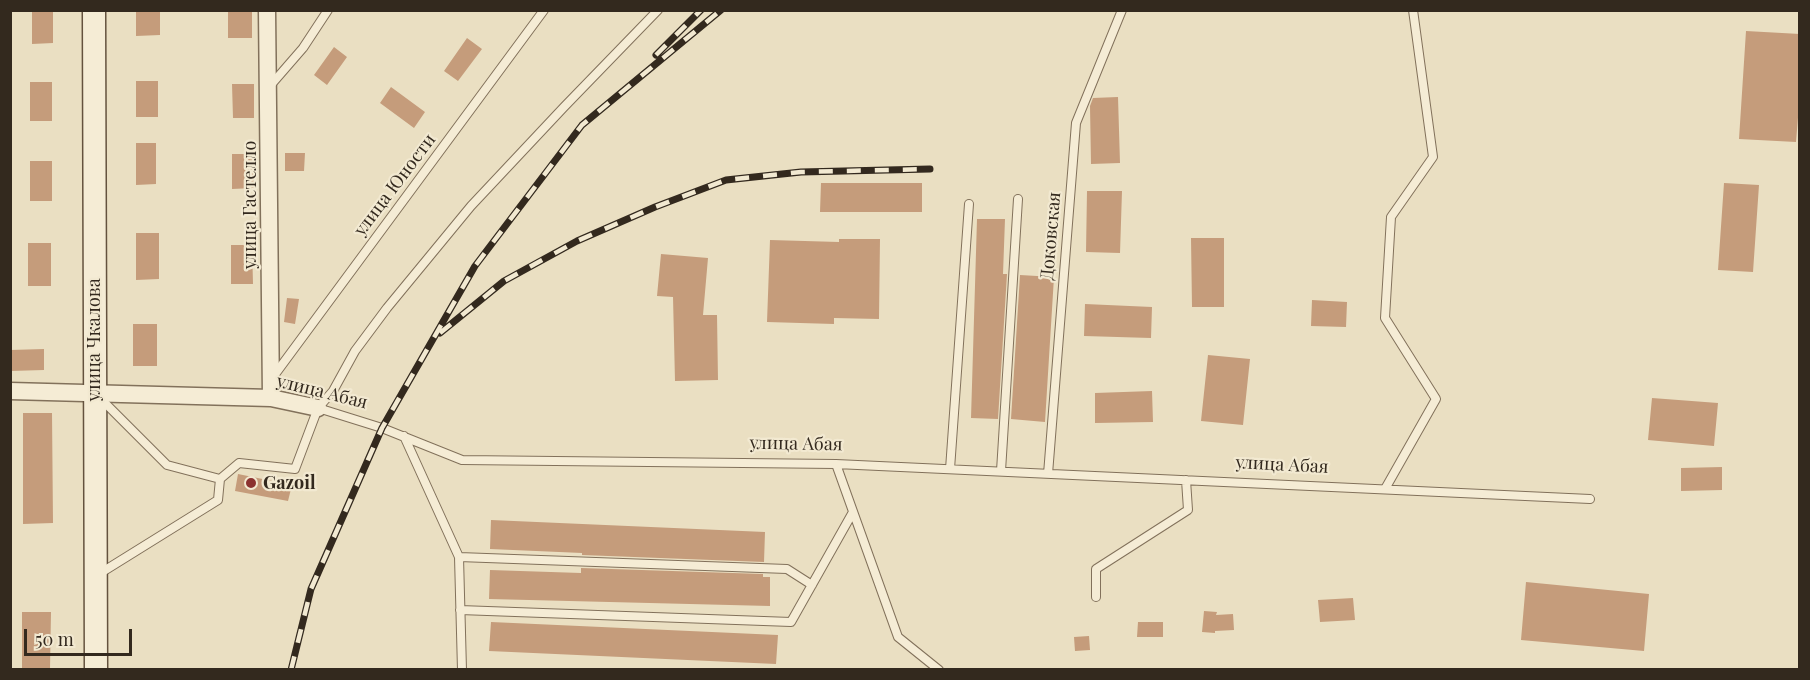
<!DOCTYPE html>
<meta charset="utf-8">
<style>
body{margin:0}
#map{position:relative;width:1810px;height:680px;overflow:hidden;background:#eadfc2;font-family:"Playfair Display",serif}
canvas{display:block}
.frame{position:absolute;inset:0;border:12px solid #33291e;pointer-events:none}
.scale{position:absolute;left:24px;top:629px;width:108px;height:27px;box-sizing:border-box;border:3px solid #33291e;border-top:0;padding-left:8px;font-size:18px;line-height:21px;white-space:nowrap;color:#33291e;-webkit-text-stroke:4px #f2e9d1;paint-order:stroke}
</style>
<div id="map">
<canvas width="1810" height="680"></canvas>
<div class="frame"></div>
<div class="scale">50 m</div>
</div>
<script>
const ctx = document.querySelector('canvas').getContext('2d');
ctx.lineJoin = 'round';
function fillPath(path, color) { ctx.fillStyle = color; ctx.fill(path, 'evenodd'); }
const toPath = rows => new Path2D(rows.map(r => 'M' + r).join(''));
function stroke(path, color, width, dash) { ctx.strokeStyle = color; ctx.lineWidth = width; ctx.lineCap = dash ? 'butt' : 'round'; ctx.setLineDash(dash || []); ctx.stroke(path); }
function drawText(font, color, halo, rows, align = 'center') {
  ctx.font = font + ' "Playfair Display",serif'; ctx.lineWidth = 4.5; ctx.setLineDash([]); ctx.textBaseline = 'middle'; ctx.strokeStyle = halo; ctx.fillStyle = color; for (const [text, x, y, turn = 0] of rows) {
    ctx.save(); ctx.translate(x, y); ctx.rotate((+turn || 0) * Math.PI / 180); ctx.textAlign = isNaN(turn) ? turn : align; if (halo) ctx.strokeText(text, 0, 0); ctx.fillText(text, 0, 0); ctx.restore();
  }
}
fillPath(toPath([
 [32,10,53,10,53,43,32,44],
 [136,10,160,10,160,35,136,36],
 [228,10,252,10,252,38,228,38],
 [1746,31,1800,34,1800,93,1796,142,1739,139],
 [467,38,482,49,458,81,444,71],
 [334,47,347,57,327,85,314,75],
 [136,81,158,81,158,117,136,117],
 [30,82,52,82,52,121,30,121],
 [232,84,254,84,254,118,233,118],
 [391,87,425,112,414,128,380,103],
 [1118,97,1120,163,1091,164,1090,106,1093,98],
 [136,143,156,143,156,184,136,185],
 [285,153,305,153,304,171,285,171],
 [232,154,254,154,254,188,232,189],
 [30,161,52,161,52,201,30,201],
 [821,183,922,183,922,212,820,212],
 [1724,183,1759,185,1753,272,1718,270],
 [1087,191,1122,191,1120,253,1086,252],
 [977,219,1005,219,1003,274,1007,274,998,419,971,418],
 [136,233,159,233,159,279,136,280],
 [1191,238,1224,238,1224,307,1192,307],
 [839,239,880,239,879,319,834,318,834,324,767,322,770,240,839,242],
 [28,243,51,243,51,286,28,286],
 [231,245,252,245,253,284,231,284],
 [661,254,708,258,703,315,717,315,718,380,675,381,673,297,657,296],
 [1020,275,1054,277,1045,422,1011,419],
 [287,298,299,299,295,324,284,322],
 [1312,300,1347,302,1346,327,1311,326],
 [1085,304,1152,307,1151,338,1084,336],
 [133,324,157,324,157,366,133,366],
 [44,349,44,370,10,371,10,350],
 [1208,355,1250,359,1243,425,1201,421],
 [1152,391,1153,422,1095,423,1095,393],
 [1652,398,1718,403,1714,446,1648,440],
 [23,413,52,413,53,523,23,524],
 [1722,467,1722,490,1681,491,1681,468],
 [238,474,292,485,288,501,235,491],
 [491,520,765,532,764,562,582,555,582,553,490,549],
 [581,568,763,574,763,577,770,577,770,606,489,599,490,570,581,573],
 [1526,582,1649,594,1644,651,1521,640],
 [1353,598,1355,620,1320,622,1318,600],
 [1204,611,1217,612,1216,615,1233,614,1234,630,1215,631,1215,633,1202,632],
 [22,612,51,612,50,669,22,669],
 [491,622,778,635,776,664,489,651],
 [1138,622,1163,622,1163,637,1137,637],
 [1089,636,1090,650,1075,651,1074,637]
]), '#c59c7b');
const lane = toPath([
 [270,86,303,48,328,10],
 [273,377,544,10],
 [318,408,382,428,462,460,836,464,1590,499],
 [404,436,459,557,462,670],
 [836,464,898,637,939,670],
 [950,469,969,204],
 [1001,471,1018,199],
 [1048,474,1076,123,1122,10],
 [220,479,239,463,295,469,318,408,333,391,355,351,387,308,471,206,564,107,658,10],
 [1385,489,1436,399,1385,318,1391,217,1433,157,1413,10],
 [459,557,787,569,812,585],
 [99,574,218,500,220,479,167,465,100,398],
 [1096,597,1096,569,1188,510,1186,480],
 [460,610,791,622,853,512]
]);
const street = toPath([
 [267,10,271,398],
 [10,391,271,398,318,408]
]);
const secondary = toPath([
 [94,10,96,670]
]);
stroke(lane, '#82715b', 10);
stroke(street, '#82715b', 19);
stroke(secondary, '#64523e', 25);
stroke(lane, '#f5ecd5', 8);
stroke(street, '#f5ecd5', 16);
stroke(secondary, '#f5ecd5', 22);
const rail = toPath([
 [656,55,701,10],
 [440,333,504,281,577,241,655,207,726,180,801,172,930,169],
 [291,670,311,589,382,428,475,266,582,125,721,10]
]);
stroke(rail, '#33291e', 7);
stroke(rail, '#f2e9d1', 4.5, [14]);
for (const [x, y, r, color] of [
 [251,483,6,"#8c3230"]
]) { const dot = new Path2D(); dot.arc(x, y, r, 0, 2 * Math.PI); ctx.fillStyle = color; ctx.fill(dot); stroke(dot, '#f2e9d1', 2); }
drawText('18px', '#33291e', '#f2e9d1', [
 ["улица Юности",395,185,-53],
 ["улица Гастелло",250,205,-90],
 ["Доковская",1051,236,-85],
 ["улица Чкалова",94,340,-90],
 ["улица Абая",322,392,14],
 ["улица Абая",796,444,1],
 ["улица Абая",1282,465,3]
]);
drawText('bold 18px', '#33291e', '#f2e9d1', [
 ["Gazoil",263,483]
], 'left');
</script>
